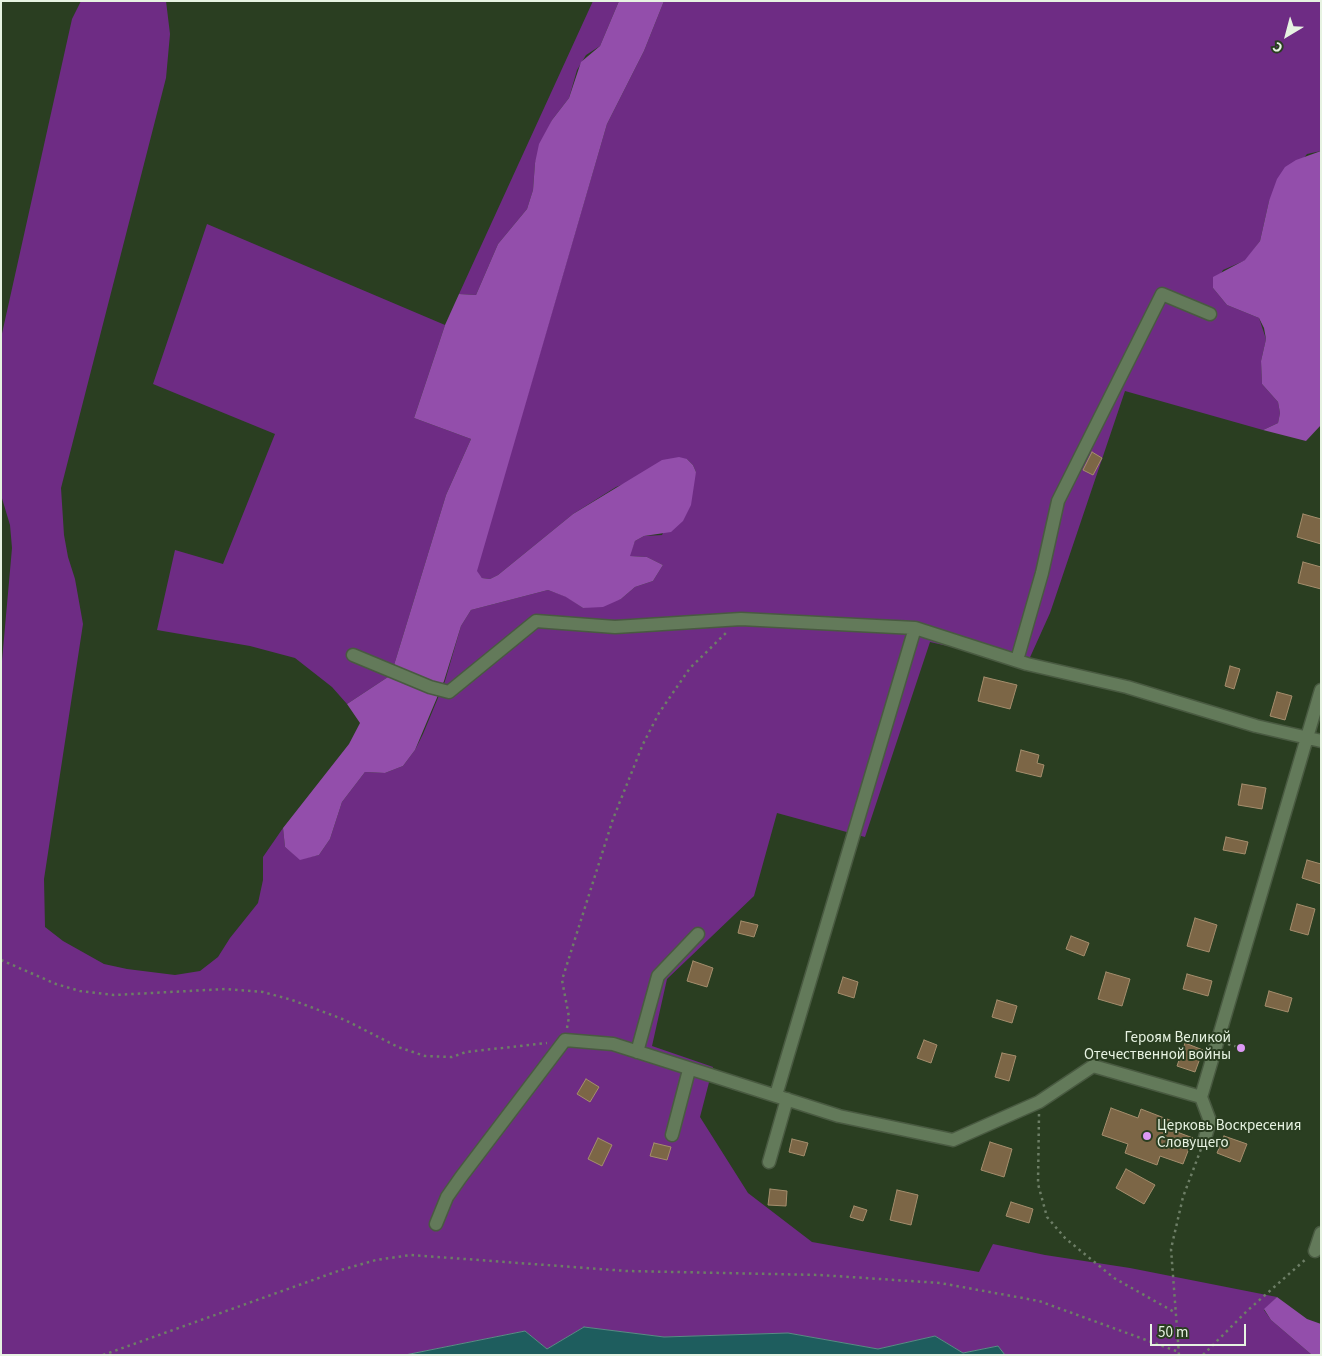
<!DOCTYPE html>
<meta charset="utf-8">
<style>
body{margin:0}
#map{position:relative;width:1322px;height:1356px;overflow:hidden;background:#2a3e21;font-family:"Source Sans 3",sans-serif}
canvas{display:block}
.frame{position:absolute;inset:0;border:2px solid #e7f3e2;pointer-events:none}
.north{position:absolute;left:1262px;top:10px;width:50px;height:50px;-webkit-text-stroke:4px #2a3e21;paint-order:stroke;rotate:217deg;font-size:14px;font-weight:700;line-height:20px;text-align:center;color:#e7f3e2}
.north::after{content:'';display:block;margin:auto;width:18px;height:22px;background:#e7f3e2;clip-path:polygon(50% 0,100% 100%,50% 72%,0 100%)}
.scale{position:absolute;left:1150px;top:1324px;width:96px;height:22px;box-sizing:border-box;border:2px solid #e7f3e2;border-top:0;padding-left:6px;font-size:15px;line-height:18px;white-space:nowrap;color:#e7f3e2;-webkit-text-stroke:4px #2a3e21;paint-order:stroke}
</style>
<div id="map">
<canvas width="1322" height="1356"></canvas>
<div class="frame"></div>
<div class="north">С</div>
<div class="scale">50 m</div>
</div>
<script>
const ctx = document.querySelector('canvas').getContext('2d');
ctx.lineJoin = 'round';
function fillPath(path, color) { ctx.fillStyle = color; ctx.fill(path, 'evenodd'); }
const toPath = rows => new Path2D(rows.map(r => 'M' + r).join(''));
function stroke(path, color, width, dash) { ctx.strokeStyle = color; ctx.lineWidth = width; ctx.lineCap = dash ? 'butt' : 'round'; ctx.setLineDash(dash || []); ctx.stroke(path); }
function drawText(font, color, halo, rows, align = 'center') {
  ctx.font = font + ' "Source Sans 3",sans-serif'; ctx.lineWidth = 4; ctx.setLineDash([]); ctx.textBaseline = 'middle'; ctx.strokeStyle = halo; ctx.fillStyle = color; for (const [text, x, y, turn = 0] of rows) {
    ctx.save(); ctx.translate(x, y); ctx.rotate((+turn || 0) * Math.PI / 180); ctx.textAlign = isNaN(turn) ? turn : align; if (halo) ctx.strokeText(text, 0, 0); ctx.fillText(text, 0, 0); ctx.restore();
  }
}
fillPath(toPath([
 [81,1,166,1,170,34,166,78,61,488,64,535,68,557,75,579,83,624,44,879,45,927,63,941,104,964,127,969,175,975,200,971,218,957,230,938,258,903,263,880,263,857,283,828,285,847,300,859,319,855,330,839,342,802,365,772,385,773,403,766,415,750,423,734,445,681,461,626,471,610,548,590,567,597,583,608,621,599,635,587,653,581,663,565,647,557,629,556,635,541,644,536,662,535,696,472,693,465,687,459,616,487,573,514,498,575,490,579,482,578,476,571,607,124,644,51,664,1,1321,1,1321,151,1307,154,1269,201,1260,241,1246,260,1223,270,1213,288,1227,305,1259,318,1266,339,1261,361,1262,384,1278,402,1280,413,1278,423,1263,430,1125,391,1050,613,1027,664,930,642,865,837,777,813,754,896,667,979,652,1046,713,1067,700,1117,748,1193,812,1242,979,1272,993,1244,1045,1255,1130,1268,1277,1297,1264,1310,1271,1320,1312,1355,1005,1355,998,1346,963,1353,935,1336,878,1349,788,1333,664,1337,584,1327,547,1349,525,1331,405,1355,1,1355,1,672,12,548,10,525,1,495,1,338,72,19],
 [593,1,619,1,600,46,586,55,577,70,569,98,552,120,535,163,533,190,527,209,498,244,476,295,459,294],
 [207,224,445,325,414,418,471,439,446,495,391,675,347,704,332,687,295,658,250,646,157,630,175,550,223,564,275,434,153,384]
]), '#6e2c84');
fillPath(toPath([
 [619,1,664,1,644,51,607,124,477,571,482,578,490,579,498,575,573,514,662,460,679,457,687,459,693,465,696,472,691,505,683,521,671,532,644,536,635,541,630,556,647,557,663,565,653,581,635,587,621,599,603,607,583,608,566,597,548,590,471,610,461,626,444,681,415,750,403,766,385,773,365,772,342,802,330,839,319,855,300,860,285,847,283,828,349,744,360,723,347,704,391,675,446,495,471,439,414,418,445,325,459,294,476,295,498,244,527,209,533,190,535,163,539,144,552,120,569,98,581,62,600,46],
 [1321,151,1321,425,1306,441,1263,430,1278,423,1280,413,1278,402,1262,384,1261,361,1266,339,1264,328,1259,318,1227,305,1213,288,1213,277,1245,260,1260,241,1269,201,1277,179,1285,167,1296,160],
 [1277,1297,1307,1319,1321,1324,1321,1355,1312,1355,1271,1320,1264,1309]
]), '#934eab');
const water = toPath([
 [584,1327,664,1337,788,1333,878,1349,935,1336,963,1353,998,1346,1005,1355,405,1355,525,1331,547,1349,584,1327]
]);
fillPath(water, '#1e5d5e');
stroke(water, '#5a8a86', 1);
const building = toPath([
 [1092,452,1102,458,1093,475,1083,470,1092,452],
 [1303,514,1321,519,1321,544,1297,537,1303,514],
 [1303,562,1321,567,1321,589,1298,583,1303,562],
 [1230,666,1240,669,1234,689,1225,686,1230,666],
 [984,677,1017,685,1010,709,978,701,984,677],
 [1277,692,1292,696,1285,720,1270,716,1277,692],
 [1021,750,1039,755,1037,763,1044,765,1041,777,1016,771,1021,750],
 [1242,784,1266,788,1262,809,1238,805,1242,784],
 [1226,837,1248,842,1245,854,1223,850,1226,837],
 [1307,860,1321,864,1321,884,1302,878,1307,860],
 [1297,904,1315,909,1308,935,1290,930,1297,904],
 [1195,918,1217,925,1209,952,1187,946,1195,918],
 [741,921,758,925,754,937,738,933,741,921],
 [1071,936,1089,943,1084,956,1066,949,1071,936],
 [693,961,713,968,707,987,687,981,693,961],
 [1106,972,1130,979,1122,1006,1098,999,1106,972],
 [1187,974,1212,981,1208,996,1183,989,1187,974],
 [843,977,858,982,854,998,838,993,843,977],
 [1269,991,1292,998,1288,1012,1265,1006,1269,991],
 [997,1000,1017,1006,1012,1023,992,1017,997,1000],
 [924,1040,937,1045,931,1063,917,1058,924,1040],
 [1185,1043,1203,1050,1195,1072,1177,1066,1185,1043],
 [1002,1053,1016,1056,1009,1081,995,1077,1002,1053],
 [586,1079,599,1087,590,1102,577,1094,586,1079],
 [1111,1108,1138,1118,1141,1109,1172,1121,1169,1129,1193,1138,1183,1164,1160,1156,1157,1165,1125,1153,1128,1144,1102,1135,1111,1108],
 [1224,1136,1247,1144,1240,1162,1217,1153,1224,1136],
 [598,1138,612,1145,602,1166,588,1159,598,1138],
 [792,1139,808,1143,804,1156,789,1152,792,1139],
 [990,1142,1012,1149,1004,1177,981,1170,990,1142],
 [654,1143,671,1147,667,1160,650,1156,654,1143],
 [1126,1169,1155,1185,1144,1204,1116,1188,1126,1169],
 [770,1189,787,1191,786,1206,768,1205,770,1189],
 [897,1190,918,1195,911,1225,890,1220,897,1190],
 [1011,1202,1033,1209,1029,1223,1006,1216,1011,1202],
 [854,1206,867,1210,863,1221,850,1217,854,1206]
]);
fillPath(building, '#7c6646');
stroke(building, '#a58e6d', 1);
const minor = toPath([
 [353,655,430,687,449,692,536,621,615,627,741,619,915,628,1027,664,1127,687,1256,726,1321,741],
 [1017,660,1042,573,1058,501,1162,294,1210,314],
 [637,1052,658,976,698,934],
 [776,1095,915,628],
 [672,1135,689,1070],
 [1205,1138,1210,1121,1201,1097,1321,690],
 [769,1162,787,1099],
 [436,1224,447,1197,461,1177,565,1040,613,1044,839,1116,953,1140,1039,1102,1093,1066,1201,1097],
 [1315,1251,1321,1233]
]);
stroke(minor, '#495a41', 15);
stroke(toPath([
 [1,960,56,984,80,991,114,995,226,989,263,992,292,1000,345,1020,398,1047,425,1056,452,1057,466,1052,547,1043],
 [567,1028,569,1017,562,980,613,819,643,744,659,713,690,668,727,632],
 [1228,1044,1241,1048],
 [1039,1114,1038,1184,1047,1217,1065,1238,1114,1278,1176,1313],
 [103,1355,341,1270,376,1260,411,1255,627,1271,820,1275,940,1283,1039,1301,1179,1352],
 [1179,1355,1171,1249,1183,1197,1201,1149],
 [1203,1355,1247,1311,1306,1259]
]), '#6d7e66', 2.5, [2.5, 4]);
stroke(minor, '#637a5a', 12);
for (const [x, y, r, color] of [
 [1241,1048,5,"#dc99f4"],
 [1147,1136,5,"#dc99f4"]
]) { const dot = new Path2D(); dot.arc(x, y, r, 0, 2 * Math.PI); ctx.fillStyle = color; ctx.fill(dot); stroke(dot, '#2a3e21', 2); }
drawText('15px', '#e7f3e2', '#2a3e21', [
 ["Героям Великой",1231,1039],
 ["Отечественной войны",1231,1056],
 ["Церковь Воскресения",1157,1127,"left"],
 ["Словущего",1157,1144,"left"]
], 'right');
</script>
